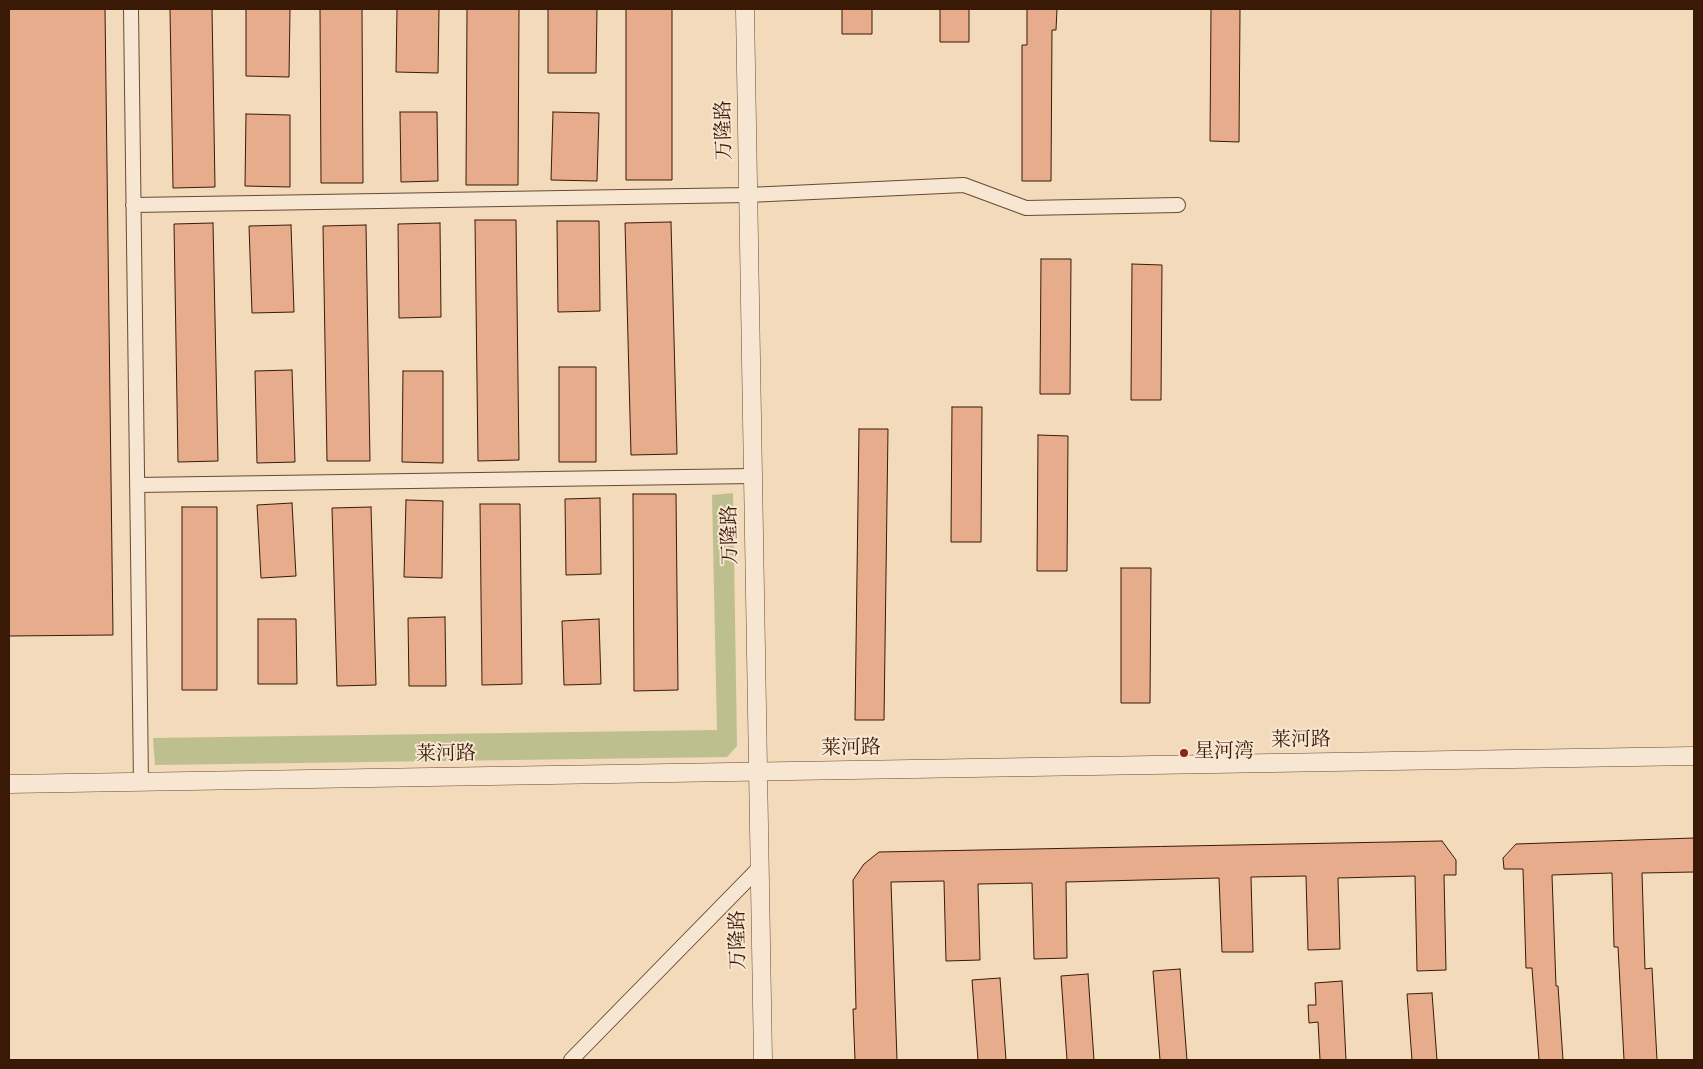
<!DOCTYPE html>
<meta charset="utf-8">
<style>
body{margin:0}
#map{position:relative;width:1703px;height:1069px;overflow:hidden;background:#f2daba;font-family:Vollkorn,serif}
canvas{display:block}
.frame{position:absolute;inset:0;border:10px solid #3a1a06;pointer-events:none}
</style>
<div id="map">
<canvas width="1703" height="1069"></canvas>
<div class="frame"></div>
</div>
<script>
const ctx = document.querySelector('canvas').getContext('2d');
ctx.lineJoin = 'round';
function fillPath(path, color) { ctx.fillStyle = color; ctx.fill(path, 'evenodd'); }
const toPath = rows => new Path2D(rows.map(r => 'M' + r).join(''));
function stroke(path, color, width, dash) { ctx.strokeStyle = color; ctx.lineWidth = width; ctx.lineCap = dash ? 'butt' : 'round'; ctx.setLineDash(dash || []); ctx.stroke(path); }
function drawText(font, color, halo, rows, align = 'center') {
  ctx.font = font + ' Vollkorn,"Noto Serif SC",serif'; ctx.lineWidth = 4; ctx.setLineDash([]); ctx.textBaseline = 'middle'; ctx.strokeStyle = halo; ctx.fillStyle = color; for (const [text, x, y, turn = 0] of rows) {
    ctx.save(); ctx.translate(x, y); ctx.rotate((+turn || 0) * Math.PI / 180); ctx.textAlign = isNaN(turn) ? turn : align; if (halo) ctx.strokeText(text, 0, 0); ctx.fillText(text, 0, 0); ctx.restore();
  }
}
fillPath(toPath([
 [733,493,737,746,727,757,155,765,153,738,717,730,712,495]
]), '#bdbf8e');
const building = toPath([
 [9,9,105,9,113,635,9,636,9,9],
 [170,9,212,9,215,187,173,188,170,9],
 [246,9,290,9,289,77,246,76,246,9],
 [320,9,362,9,363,183,321,183,320,9],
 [397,9,439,9,438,73,396,72,397,9],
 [467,9,519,9,518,185,466,185,467,9],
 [548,9,597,9,596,73,548,73,548,9],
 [626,9,672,9,672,180,626,180,626,9],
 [842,9,872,9,872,34,842,34,842,9],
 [940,9,969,9,969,42,940,42,940,9],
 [1027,9,1057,9,1056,30,1052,30,1051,181,1022,181,1022,45,1027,45,1027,9],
 [1211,9,1240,9,1239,142,1210,141,1211,9],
 [400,112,437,112,438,181,401,182,400,112],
 [553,112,599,113,597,181,551,180,553,112],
 [246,114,290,115,290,187,245,186,246,114],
 [475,220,516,220,519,460,478,461,475,220],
 [557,221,599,221,600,311,558,312,557,221],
 [671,222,677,454,631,455,625,223,671,222],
 [213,223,218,461,178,462,174,224,213,223],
 [440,223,441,317,399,318,398,224,440,223],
 [291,225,294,312,252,313,249,226,291,225],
 [366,225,370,461,327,461,323,226,366,225],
 [1041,259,1071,259,1070,394,1040,394,1041,259],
 [1132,264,1162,265,1161,400,1131,400,1132,264],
 [559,367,596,367,596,462,559,462,559,367],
 [292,370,295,462,257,463,255,371,292,370],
 [403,371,443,371,443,463,402,462,403,371],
 [952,407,982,407,981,542,951,542,952,407],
 [859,429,888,429,884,720,855,720,859,429],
 [1038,435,1068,436,1067,571,1037,571,1038,435],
 [633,494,676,494,678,690,634,691,633,494],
 [600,498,601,574,566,575,565,499,600,498],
 [406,500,443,501,442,578,404,577,406,500],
 [292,503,296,576,261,578,257,505,292,503],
 [480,504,520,504,522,684,482,685,480,504],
 [182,507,217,507,217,690,182,690,182,507],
 [371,507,376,685,337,686,332,508,371,507],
 [1121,568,1151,568,1150,703,1121,703,1121,568],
 [445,617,446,686,409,686,408,618,445,617],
 [258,619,296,619,297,684,258,684,258,619],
 [599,619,601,684,564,685,562,621,599,619],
 [1694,838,1694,872,1642,873,1645,969,1652,968,1657,1060,1624,1060,1618,947,1614,947,1612,873,1552,875,1556,986,1558,986,1563,1060,1539,1060,1532,968,1526,968,1523,869,1504,869,1503,858,1516,844,1694,838],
 [1442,841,1456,860,1456,875,1444,875,1446,970,1417,971,1415,876,1338,878,1340,949,1308,950,1306,876,1251,877,1253,952,1222,952,1219,878,1066,882,1067,958,1034,959,1032,883,978,884,980,960,946,961,944,881,891,882,897,1060,855,1060,853,1009,856,1009,853,880,864,864,879,852,1442,841],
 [1180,969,1187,1060,1160,1060,1153,971,1180,969],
 [1088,974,1094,1060,1067,1060,1061,976,1088,974],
 [1000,978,1006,1060,978,1060,972,980,1000,978],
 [1342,981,1346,1060,1320,1060,1318,1022,1309,1023,1308,1005,1316,1005,1315,983,1342,981],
 [1432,993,1437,1060,1412,1060,1407,994,1432,993]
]);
fillPath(building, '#e6ac8b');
stroke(building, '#3a1a06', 1);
const minor = toPath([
 [131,9,141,782],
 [133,205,748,195,964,185,1026,208,1178,205],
 [137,485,753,476],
 [571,1060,760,867]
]);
const tertiary = toPath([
 [745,9,763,1060],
 [9,784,1694,756]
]);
stroke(minor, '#684a33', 16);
stroke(tertiary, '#684a33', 19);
stroke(minor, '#f7e7d2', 14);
stroke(tertiary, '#f7e7d2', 18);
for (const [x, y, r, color] of [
 [1184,753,5,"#8f2418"]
]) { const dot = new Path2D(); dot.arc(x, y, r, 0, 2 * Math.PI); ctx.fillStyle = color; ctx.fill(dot); stroke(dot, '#f7e7d2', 2); }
drawText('20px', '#3a1a06', '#f7e7d2', [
 ["万隆路",726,130,-91],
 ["万隆路",732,535,-91],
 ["莱河路",1301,742,-1],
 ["莱河路",851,750,-1],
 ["莱河路",446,756,-1],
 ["万隆路",740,940,-91]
]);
drawText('20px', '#3a1a06', '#f7e7d2', [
 ["星河湾",1194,753]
], 'left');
</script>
